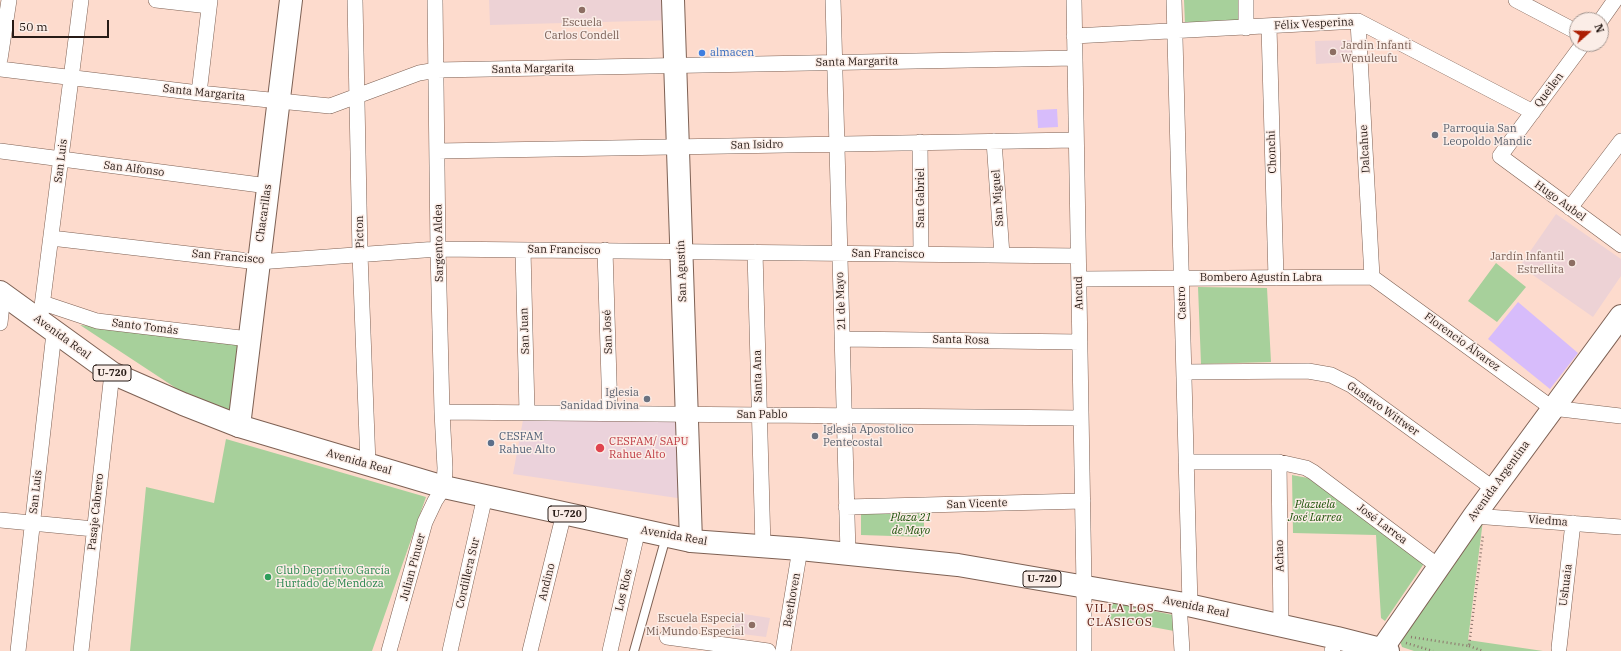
<!DOCTYPE html>
<meta charset="utf-8">
<style>
body{margin:0}
#map{position:relative;width:1621px;height:651px;overflow:hidden;background:#fddbcd;font-family:"IBM Plex Serif",serif}
canvas{display:block}
.north{position:absolute;left:1569px;top:12px;width:40px;height:40px;box-sizing:border-box;background:#fbede7;border:1px solid #a69993;border-radius:50%;rotate:70deg;font-size:11px;font-weight:700;line-height:16px;text-align:center;color:#271b16}
.north::after{content:'';display:block;margin:auto;width:14px;height:18px;background:#ac1e03;clip-path:polygon(50% 0,100% 100%,50% 72%,0 100%)}
.scale{position:absolute;left:12px;top:20px;width:97px;height:18px;box-sizing:border-box;border:2px solid #271b16;border-top:0;padding-left:5px;font-size:12px;line-height:14px;white-space:nowrap;color:#271b16;-webkit-text-stroke:3px #fbede7;paint-order:stroke}
</style>
<div id="map">
<canvas width="1621" height="651"></canvas>
<div class="north">N</div>
<div class="scale">50 m</div>
</div>
<script>
const ctx = document.querySelector('canvas').getContext('2d');
ctx.lineJoin = 'round';
function fillPath(path, color) { ctx.fillStyle = color; ctx.fill(path, 'evenodd'); }
const toPath = rows => new Path2D(rows.map(r => 'M' + r).join(''));
function stroke(path, color, width, dash) { ctx.strokeStyle = color; ctx.lineWidth = width; ctx.lineCap = dash ? 'butt' : 'round'; ctx.setLineDash(dash || []); ctx.stroke(path); }
function drawText(font, color, halo, rows, align = 'center') {
  ctx.font = font + ' "IBM Plex Serif",serif'; ctx.lineWidth = 3; ctx.setLineDash([]); ctx.textBaseline = 'middle'; ctx.strokeStyle = halo; ctx.fillStyle = color; for (const [text, x, y, turn = 0] of rows) {
    ctx.save(); ctx.translate(x, y); ctx.rotate((+turn || 0) * Math.PI / 180); ctx.textAlign = isNaN(turn) ? turn : align; if (halo) ctx.strokeText(text, 0, 0); ctx.fillText(text, 0, 0); ctx.restore();
  }
}
fillPath(toPath([
 [489,0,674,0,675,20,490,25],
 [1351,40,1352,62,1316,64,1315,41],
 [1556,214,1621,259,1621,276,1593,317,1520,266],
 [737,613,770,618,766,637,734,633]
]), '#edd2d5');
fillPath(toPath([
 [523,420,680,422,684,499,513,474]
]), '#ebd2db');
fillPath(toPath([
 [1184,0,1240,0,1241,22,1185,24],
 [1496,263,1526,287,1497,322,1468,301],
 [1198,287,1267,288,1271,362,1201,364],
 [80,325,247,342,238,414,191,398],
 [226,439,426,497,372,651,130,651,146,487,214,503],
 [1292,475,1308,478,1425,562,1385,621,1381,618,1376,535,1293,533],
 [924,510,924,537,861,535,861,514],
 [1483,520,1468,640,1543,651,1414,651,1402,647,1398,635],
 [1110,602,1173,615,1174,631,1109,619]
]), '#a7d09b');
fillPath(toPath([
 [1057,109,1058,127,1038,128,1037,110],
 [1518,302,1578,353,1550,389,1488,339]
]), '#d7bcfb');
const lane = toPath([
 [634,651,666,537]
]);
const street = toPath([
 [156,0,209,6],
 [355,0,360,254,368,464],
 [833,0,848,553],
 [1074,0,1084,586,1084,651],
 [1174,0,1190,605],
 [1246,0,1246,28],
 [1516,0,1577,32],
 [1601,20,1615,0],
 [1358,21,1372,277],
 [1269,27,1276,278],
 [1074,36,1358,21,1533,112],
 [1583,44,1500,156,1621,245],
 [0,59,9,0],
 [0,69,199,93,330,106,419,73,437,70,1075,58],
 [199,93,210,0],
 [994,141,1002,255],
 [920,142,921,254],
 [0,151,268,186],
 [438,151,1076,140],
 [1570,208,1621,141],
 [51,238,258,262,438,249,1078,256],
 [523,250,527,412],
 [605,250,610,413],
 [755,252,763,547],
 [1372,277,1552,408,1621,416],
 [1079,279,1372,277],
 [43,303,97,321,249,339],
 [40,322,81,0],
 [0,323,3,295],
 [842,339,1080,342],
 [1184,372,1308,371,1331,375,1351,385,1494,489],
 [442,412,1081,418],
 [1186,462,1279,462,1306,468,1313,472,1438,566],
 [1279,462,1281,626],
 [846,507,1083,501],
 [1474,516,1621,527],
 [0,520,94,529],
 [1179,603,1182,651],
 [667,637,768,651],
 [1559,648,1573,523],
 [18,651,54,333],
 [81,651,112,373],
 [389,651,425,522,435,501,444,487,445,468,442,412,438,249,435,0],
 [450,651,485,496],
 [530,651,564,513],
 [610,651,638,529],
 [783,651,800,549],
 [1332,651,1337,638]
]);
const secondary = toPath([
 [673,0,691,541],
 [239,426,291,0],
 [1382,649,1474,516,1621,316]
]);
const primary = toPath([
 [0,292,112,373,183,404,239,426,444,487,691,541,800,549,958,565,1179,603,1337,638,1388,651]
]);
stroke(lane, '#7e6154', 10);
stroke(street, '#7e6154', 16);
stroke(secondary, '#7e6154', 24);
stroke(primary, '#7e6154', 24);
stroke(toPath([
 [1411,637,1469,646,1483,535],
 [1406,643,1433,651],
 [1469,646,1483,651]
]), '#8b746b', 2.5, [1, 3]);
stroke(lane, '#fff', 8);
stroke(street, '#fff', 15);
stroke(secondary, '#fff', 22);
stroke(primary, '#fff', 22);
for (const [x, y, r, color] of [
 [582,10,4,"#8d6e63"],
 [1333,52,4,"#8d6e63"],
 [702,53,4,"#3f7fe0"],
 [1435,135,4,"#6b7280"],
 [1572,263,4,"#8d6e63"],
 [647,399,4,"#6b7280"],
 [815,436,4,"#6b7280"],
 [491,443,4,"#5c6f8a"],
 [600,448,5,"#e0444e"],
 [268,577,4,"#2e9e5b"],
 [752,625,4,"#8d6e63"]
]) { const dot = new Path2D(); dot.arc(x, y, r, 0, 2 * Math.PI); ctx.fillStyle = color; ctx.fill(dot); stroke(dot, '#fbede7', 1.5); }
for (const [x, y, w] of [
 [112,373,38],
 [567,514,38],
 [1042,579,38]
]) { const box = new Path2D(); box.roundRect(x - w / 2, y - 8, w, 16, 3); ctx.fillStyle = '#fbede7'; ctx.fill(box); stroke(box, '#271b16', 1); }
drawText('bold 10px', '#271b16', null, [
 ["U-720",112,373],
 ["U-720",567,514],
 ["U-720",1042,579]
]);
drawText('11px', '#785e54', '#fbede7', [
 ["Escuela",582,23,"center"],
 ["Carlos Condell",582,36,"center"],
 ["Jardin Infanti",1341,46,"left"],
 ["Wenuleufu",1341,59,"left"],
 ["Jardín Infantil",1564,257],
 ["Estrellita",1564,270],
 ["Escuela Especial",744,619],
 ["Mi Mundo Especial",744,632]
], 'right');
drawText('11px', '#271b16', '#fbede7', [
 ["Félix Vesperina",1314,24,-3],
 ["Santa Margarita",857,62,-1],
 ["Santa Margarita",533,69,-1],
 ["Queilen",1549,90,-53],
 ["Santa Margarita",204,93,6],
 ["San Isidro",757,145,-1],
 ["Dalcahue",1365,149,-93],
 ["Chonchi",1272,152,-92],
 ["San Luis",61,161,-83],
 ["San Alfonso",134,169,7],
 ["San Gabriel",921,198,-90],
 ["San Miguel",998,198,-94],
 ["Hugo Aubel",1560,201,36],
 ["Chacarillas",264,213,-82],
 ["Picton",360,232,-91],
 ["Sargento Aldea",439,243,-91],
 ["San Francisco",564,250,1],
 ["San Francisco",888,254,1],
 ["San Francisco",228,257,5],
 ["San Agustín",682,271,-92],
 ["Bombero Agustín Labra",1261,278],
 ["Ancud",1079,293,-91],
 ["21 de Mayo",841,301,-92],
 ["Castro",1182,303,-92],
 ["Santo Tomás",145,327,7],
 ["San Juan",525,331,-92],
 ["San José",608,332,-92],
 ["Avenida Real",62,337,36],
 ["Santa Rosa",961,340,1],
 ["Florencio Álvarez",1462,342,36],
 ["Santa Ana",758,376,-91],
 ["Gustavo Wittwer",1383,409,35],
 ["San Pablo",762,415],
 ["Avenida Real",359,462,16],
 ["Avenida Argentina",1499,481,-54],
 ["San Luis",36,492,-84],
 ["San Vicente",977,504,-2],
 ["Pasaje Cabrero",96,512,-84],
 ["Viedma",1548,521,4],
 ["José Larrea",1382,524,37],
 ["Avenida Real",674,536,10],
 ["Achao",1280,556,-91],
 ["Julian Pinuer",413,567,-75],
 ["Cordillera Sur",468,573,-77],
 ["Andino",547,582,-76],
 ["Ushuaia",1566,585,-83],
 ["Los Ríos",624,590,-77],
 ["Beethoven",792,600,-80],
 ["Avenida Real",1196,607,12]
]);
drawText('11px', '#366cbe', '#fbede7', [
 ["almacen",710,53]
], 'left');
drawText('11px', '#5b616d', '#fbede7', [
 ["Parroquia San",1443,129],
 ["Leopoldo Mandic",1443,142],
 ["Iglesia",639,393,"right"],
 ["Sanidad Divina",639,406,"right"],
 ["Iglesia Apostolico",823,430],
 ["Pentecostal",823,443]
], 'left');
drawText('11px', '#4e5e75', '#fbede7', [
 ["CESFAM",499,437],
 ["Rahue Alto",499,450]
], 'left');
drawText('11px', '#be3a42', '#fbede7', [
 ["CESFAM/ SAPU",609,442],
 ["Rahue Alto",609,455]
], 'left');
drawText('italic 11px', '#1c5107', '#fbede7', [
 ["Plazuela",1315,505],
 ["José Larrea",1315,518],
 ["Plaza 21",911,518],
 ["de Mayo",911,531]
]);
drawText('11px', '#27864d', '#fbede7', [
 ["Club Deportivo García",276,571],
 ["Hurtado de Mendoza",276,584]
], 'left');
ctx.letterSpacing = '1px';
drawText('12px', '#5e1b10', '#fbede7', [
 ["VILLA LOS",1120,609],
 ["CLÁSICOS",1120,623]
]);
ctx.letterSpacing = '0px';
</script>
